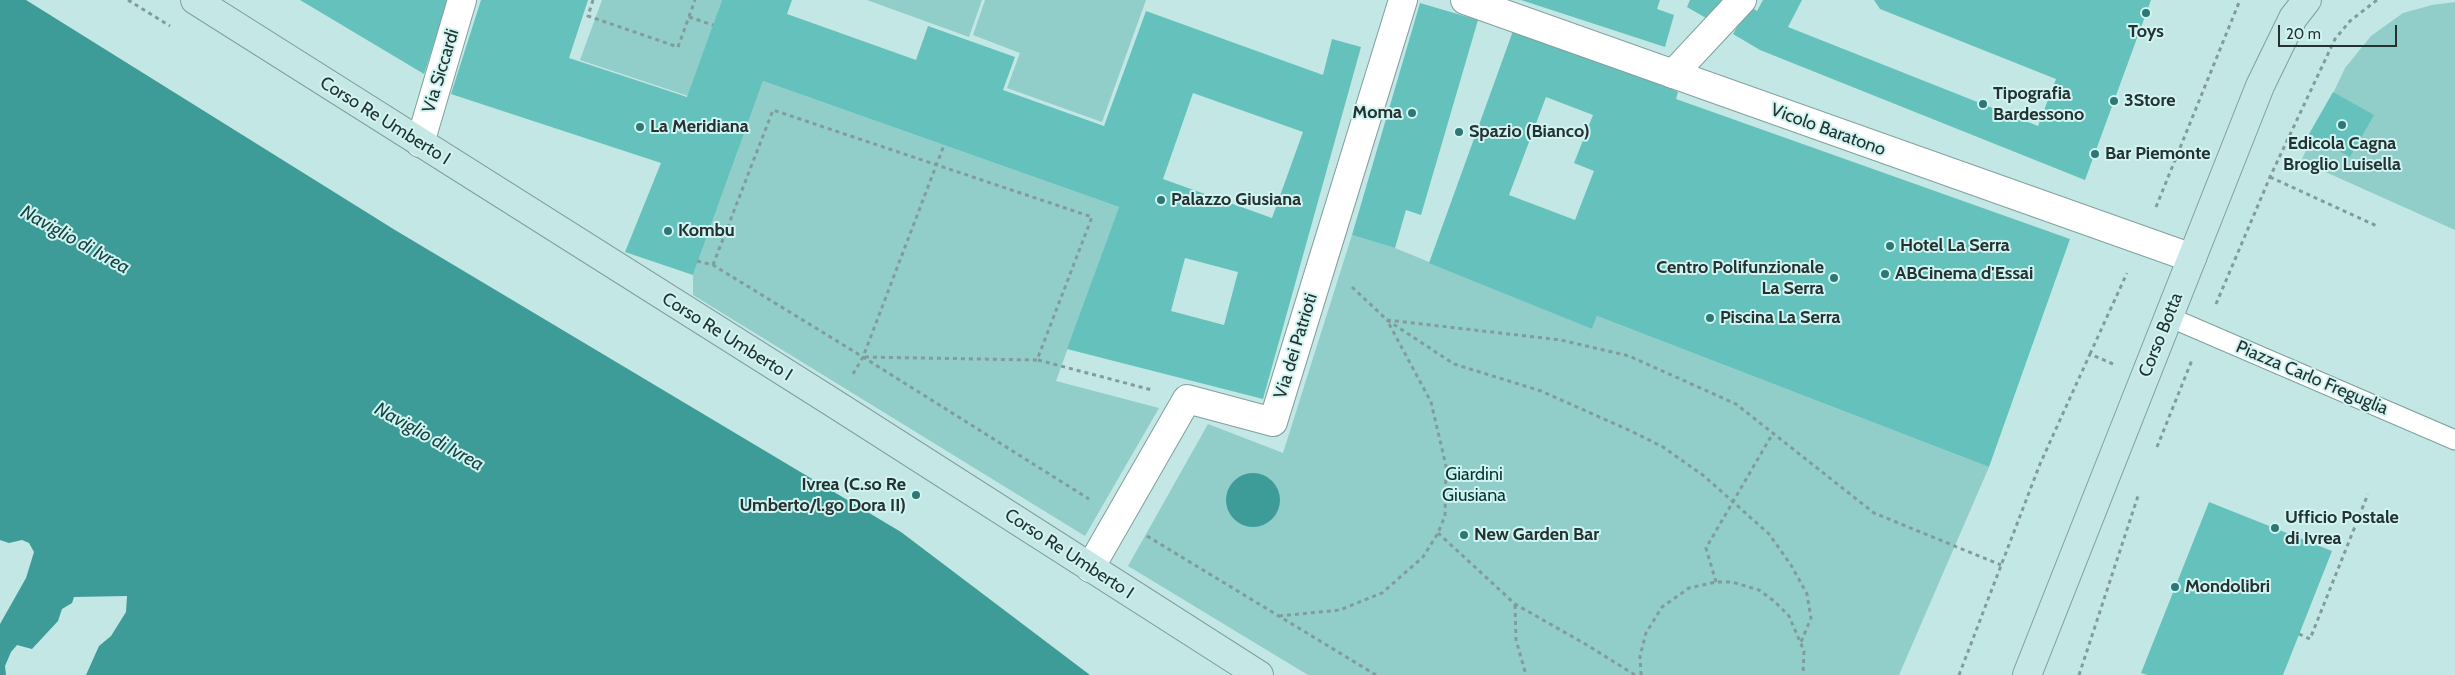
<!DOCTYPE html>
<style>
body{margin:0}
#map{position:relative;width:2455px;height:675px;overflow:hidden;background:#c3e7e4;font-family:Cabin,sans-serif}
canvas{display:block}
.scale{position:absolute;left:2278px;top:25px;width:119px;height:22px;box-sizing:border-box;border:2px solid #243231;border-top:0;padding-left:6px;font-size:15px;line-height:18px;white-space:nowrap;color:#243231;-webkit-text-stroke:4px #d0f4f1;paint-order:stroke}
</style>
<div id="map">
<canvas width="2455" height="675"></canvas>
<div class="scale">20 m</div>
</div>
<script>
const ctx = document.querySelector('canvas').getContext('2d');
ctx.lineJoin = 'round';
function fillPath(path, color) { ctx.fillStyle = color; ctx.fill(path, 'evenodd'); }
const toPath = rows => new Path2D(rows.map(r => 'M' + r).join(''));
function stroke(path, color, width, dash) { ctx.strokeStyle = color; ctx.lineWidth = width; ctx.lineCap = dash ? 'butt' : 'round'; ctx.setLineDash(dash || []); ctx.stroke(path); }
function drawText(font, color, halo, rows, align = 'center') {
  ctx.font = font + ' Cabin,sans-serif'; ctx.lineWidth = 4; ctx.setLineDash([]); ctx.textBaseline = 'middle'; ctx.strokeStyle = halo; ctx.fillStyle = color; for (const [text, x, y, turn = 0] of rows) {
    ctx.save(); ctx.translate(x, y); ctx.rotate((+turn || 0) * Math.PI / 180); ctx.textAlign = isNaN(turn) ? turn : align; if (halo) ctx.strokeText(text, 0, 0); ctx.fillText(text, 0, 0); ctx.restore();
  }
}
fillPath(toPath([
 [602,0,722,0,688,96,580,60],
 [867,0,982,0,969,37],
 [985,0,1146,0,1102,122,1007,88,1020,53,973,35],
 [2455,2,2455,230,2301,161,2345,68,2371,36,2403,13,2432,5],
 [763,81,1119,207,1056,381,1159,408,1085,536,693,295,693,275],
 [1352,235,1395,248,1592,329,1597,316,1989,467,1899,675,1308,675,1128,566,1208,424,1283,453]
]), '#91cdc9');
fillPath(toPath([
 [0,0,26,0,395,230,901,532,1090,675,86,675,99,646,111,636,126,612,127,596,74,597,72,603,62,609,58,621,32,649,17,645,11,652,5,666,6,675,0,675,0,624,26,578,34,552,29,543,22,540,9,543,0,540],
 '1226 500a27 27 0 1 1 54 0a27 27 0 1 1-54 0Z'
]), '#3e9c98');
fillPath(toPath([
 [300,0,448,0,424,74],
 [481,0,588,0,569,58,687,97,722,0,792,0,787,14,916,60,928,26,1015,57,1003,90,1104,126,1146,11,1323,75,1332,39,1361,47,1263,399,1067,349,1119,207,763,81,693,275,625,252,661,163,451,94],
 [1193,93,1303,132,1272,218,1163,179],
 [1185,258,1238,272,1224,325,1171,311],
 [1521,0,1660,0,1657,9,1674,15,1665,47],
 [1690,0,1726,0,1706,18,1687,7],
 [1763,0,1802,0,1788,27,2038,126,2056,79,1880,9,1874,0,2151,0,2085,180,1760,50,1733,34,1749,6,1757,11],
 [1420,3,1478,20,1421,215,1406,210,1395,248,1352,235],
 [1513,31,1662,85,1678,92,1676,99,2070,239,1989,467,1597,316,1592,329,1429,263],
 [1546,97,1593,115,1574,163,1594,171,1575,220,1509,195],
 [2333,92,2374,115,2350,157,2309,134],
 [2209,502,2332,551,2283,675,2148,675,2141,673]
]), '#65c1bc');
const service = toPath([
 [2169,317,2455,440]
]);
const pedestrian = toPath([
 [1673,74,1742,0]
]);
const minor = toPath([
 [1465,0,2192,258],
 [420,143,462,0],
 [1090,568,1187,399,1273,422,1403,0]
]);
const secondary = toPath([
 [195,0,835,404,1259,675],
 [2027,675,2260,86,2293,18,2307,0]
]);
stroke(service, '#7fa09e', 21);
stroke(pedestrian, '#7fa09e', 30);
stroke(minor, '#7fa09e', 30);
stroke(secondary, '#7fa09e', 30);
stroke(toPath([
 [128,0,170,26],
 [593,0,588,16,678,47,695,0],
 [689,17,713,25],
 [2270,177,2379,227],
 [2156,207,2240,0],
 [697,261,713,265,863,357,1089,499],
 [713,265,773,110,1092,217,1037,360,863,357],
 [1352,287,1387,320,1561,340,1629,356,1736,404,1874,513,2001,565],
 [2216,304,2270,177,2335,39,2350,21,2377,0],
 [1387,320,1454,364,1541,391,1631,431,1663,447,1704,476,1769,534,1791,565,1807,594,1811,618,1801,642],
 [2090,354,2127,273],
 [1038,360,1152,390],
 [853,374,863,357,944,145],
 [2157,447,2192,360],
 [1438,533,1515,604,1587,645,1635,675],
 [1147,536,1376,675],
 [1716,582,1706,548,1773,433],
 [1515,605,1516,640,1526,675],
 [1279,616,1340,610,1382,593,1423,557,1438,533,1445,516,1446,466,1431,402,1387,320],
 [2299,634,2310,639,2368,494],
 [1641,675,1640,656,1646,633,1662,607,1689,588,1716,582,1732,582,1759,590,1774,601,1789,616,1804,651,1803,675],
 [1959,675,2040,464,2090,354,2113,364],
 [2079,675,2139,493]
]), '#819c9a', 3, [4, 4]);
stroke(service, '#fff', 19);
stroke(pedestrian, '#fff', 28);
stroke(minor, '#fff', 28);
stroke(secondary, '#c5e8e7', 28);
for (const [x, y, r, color] of [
 [2146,13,5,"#2e7774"],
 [2114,101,5,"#2e7774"],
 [1983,104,5,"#2e7774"],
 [1412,113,5,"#2e7774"],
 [2342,125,5,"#2e7774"],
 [640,127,5,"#2e7774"],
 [1459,132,5,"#2e7774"],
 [2095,154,5,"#2e7774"],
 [1161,200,5,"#2e7774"],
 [668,231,5,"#2e7774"],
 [1890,246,5,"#2e7774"],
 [1885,274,5,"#2e7774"],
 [1834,278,5,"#2e7774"],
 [1710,318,5,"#2e7774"],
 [916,495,5,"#2e7774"],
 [2275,528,5,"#2e7774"],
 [1464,535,5,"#2e7774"],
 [2175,587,5,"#2e7774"]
]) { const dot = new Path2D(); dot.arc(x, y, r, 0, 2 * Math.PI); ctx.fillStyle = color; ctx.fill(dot); stroke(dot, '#d0f4f1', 2); }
drawText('bold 18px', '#243231', '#d0f4f1', [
 ["Toys",2146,32,"center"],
 ["Tipografia",1993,94],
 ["Bardessono",1993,115],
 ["3Store",2124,101],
 ["Moma",1402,113,"right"],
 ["La Meridiana",650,127],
 ["Spazio (Bianco)",1469,132],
 ["Edicola Cagna",2342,144,"center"],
 ["Broglio Luisella",2342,165,"center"],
 ["Bar Piemonte",2105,154],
 ["Palazzo Giusiana",1171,200],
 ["Kombu",678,231],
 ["Hotel La Serra",1900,246],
 ["Centro Polifunzionale",1824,268,"right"],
 ["La Serra",1824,289,"right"],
 ["ABCinema d'Essai",1895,274],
 ["Piscina La Serra",1720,318],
 ["Ivrea (C.so Re",906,485,"right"],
 ["Umberto/l.go Dora II)",906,506,"right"],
 ["Ufficio Postale",2285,518],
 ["di Ivrea",2285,539],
 ["New Garden Bar",1474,535],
 ["Mondolibri",2185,587]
], 'left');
drawText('18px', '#243231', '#d0f4f1', [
 ["Via Siccardi",441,71,-73],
 ["Corso Re Umberto I",385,121,32],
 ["Vicolo Baratono",1828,130,20],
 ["Corso Botta",2161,335,-68],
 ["Corso Re Umberto I",727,337,32],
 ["Via dei Patrioti",1296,346,-73],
 ["Piazza Carlo Freguglia",2312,378,23],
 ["Corso Re Umberto I",1069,554,33]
]);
drawText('18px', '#033230', '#d0f4f1', [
 ["Giardini",1474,475],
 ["Giusiana",1474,496]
]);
drawText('italic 19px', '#194442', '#d0f4f1', [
 ["Naviglio di Ivrea",75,240,29],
 ["Naviglio di Ivrea",429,437,29]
]);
</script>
